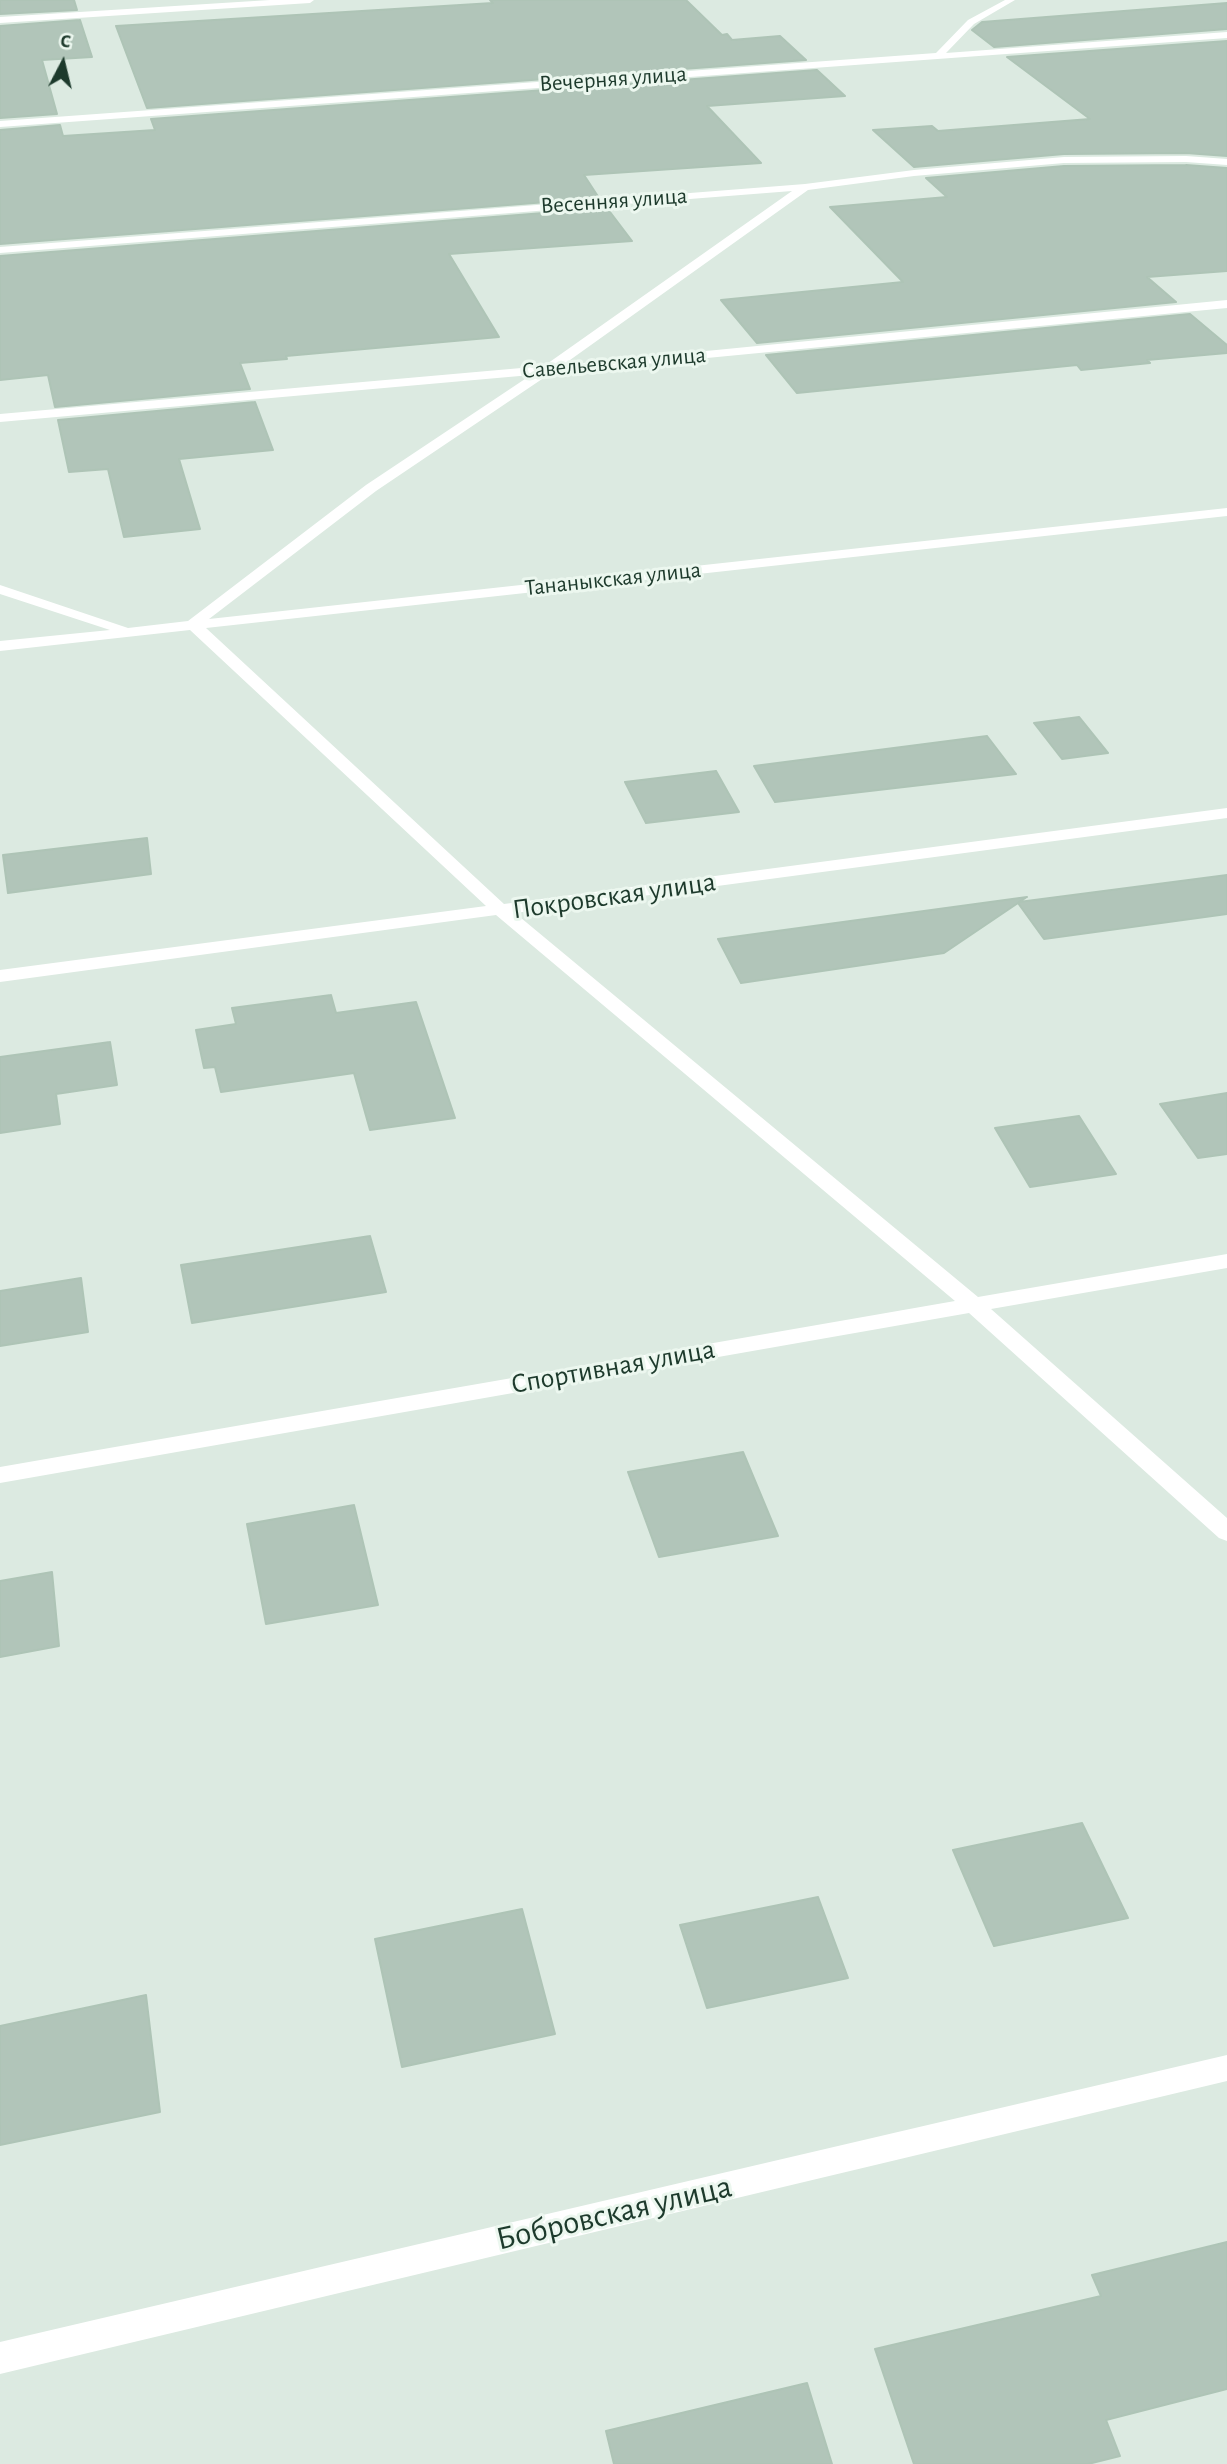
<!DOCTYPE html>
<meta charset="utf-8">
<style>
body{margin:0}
#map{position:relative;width:1227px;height:2464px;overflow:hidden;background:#dceae1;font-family:"Alegreya Sans",sans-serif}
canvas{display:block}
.north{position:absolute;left:28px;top:28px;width:70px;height:70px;-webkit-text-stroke:5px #ecf7ef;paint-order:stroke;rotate:7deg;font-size:19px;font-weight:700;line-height:28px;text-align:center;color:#1d3a2c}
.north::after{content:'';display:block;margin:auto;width:24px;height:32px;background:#1d3a2c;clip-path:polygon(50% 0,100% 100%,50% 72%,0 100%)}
</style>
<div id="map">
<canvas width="1227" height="2464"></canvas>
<div class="north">С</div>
</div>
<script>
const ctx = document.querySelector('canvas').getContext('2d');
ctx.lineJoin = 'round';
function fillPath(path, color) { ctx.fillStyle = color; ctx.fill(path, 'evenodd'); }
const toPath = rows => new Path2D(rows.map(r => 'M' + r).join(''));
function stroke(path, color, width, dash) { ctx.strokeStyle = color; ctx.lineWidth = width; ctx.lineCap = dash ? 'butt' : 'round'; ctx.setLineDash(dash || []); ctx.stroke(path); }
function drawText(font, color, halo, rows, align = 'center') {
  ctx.font = font + ' "Alegreya Sans",sans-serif'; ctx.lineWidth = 6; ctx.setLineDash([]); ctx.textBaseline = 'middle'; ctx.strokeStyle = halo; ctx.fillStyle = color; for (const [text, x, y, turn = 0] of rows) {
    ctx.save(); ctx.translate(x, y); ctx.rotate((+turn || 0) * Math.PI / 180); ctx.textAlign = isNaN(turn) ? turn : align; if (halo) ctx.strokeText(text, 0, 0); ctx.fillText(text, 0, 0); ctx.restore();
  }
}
const building = toPath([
 [0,0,74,0,77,10,0,14,0,0],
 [490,0,686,0,722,35,727,34,732,40,780,36,806,60,147,108,116,26,493,3,490,0],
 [1227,3,1227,29,994,47,972,30,982,22,1227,3],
 [80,20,92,57,42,60,57,114,0,118,0,26,80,20],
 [1227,41,1227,156,1186,153,1064,154,914,167,873,130,932,126,938,131,1090,119,1007,57,1227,41],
 [817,70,845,96,707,106,761,163,584,175,599,198,0,244,0,130,60,125,63,136,155,130,151,119,817,70],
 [1186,165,1227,168,1227,271,1147,277,1176,302,757,343,721,300,903,282,830,207,947,197,926,178,1064,166,1186,165],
 [607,208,632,241,449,254,499,337,286,356,287,359,240,363,250,389,55,407,48,375,0,380,0,256,607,208],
 [1190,314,1227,345,1227,353,1147,360,1150,363,1081,370,1077,365,797,393,766,355,1190,314],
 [255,402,273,450,179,459,200,529,124,537,108,469,69,472,58,420,255,402],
 [1079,717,1108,753,1062,759,1034,723,1079,717],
 [987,736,1016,774,775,802,754,766,987,736],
 [716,771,739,812,646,823,625,782,716,771],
 [147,838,151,874,8,893,3,855,147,838],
 [1227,875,1227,914,1044,939,1018,903,944,953,741,983,718,939,1027,897,1019,902,1227,875],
 [331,995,336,1013,416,1002,455,1118,370,1130,354,1073,221,1092,215,1067,204,1068,196,1030,236,1024,232,1008,331,995],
 [110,1042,117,1085,56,1094,60,1124,0,1133,0,1057,110,1042],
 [1227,1093,1227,1154,1198,1158,1160,1104,1227,1093],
 [1079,1116,1116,1174,1030,1187,995,1128,1079,1116],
 [370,1236,386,1292,192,1323,181,1265,370,1236],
 [81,1278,88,1332,0,1346,0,1291,81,1278],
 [743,1452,778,1536,659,1557,628,1472,743,1452],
 [354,1505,378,1605,266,1624,247,1524,354,1505],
 [52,1572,59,1646,0,1657,0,1581,52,1572],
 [1082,1823,1128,1918,994,1946,953,1850,1082,1823],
 [818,1897,848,1978,707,2008,680,1925,818,1897],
 [522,1909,555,2034,402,2067,375,1939,522,1909],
 [146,1995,160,2112,0,2145,0,2026,146,1995],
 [1227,2242,1227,2389,1106,2420,1120,2456,1088,2464,914,2464,875,2349,1101,2296,1092,2275,1227,2242],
 [807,2383,832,2464,614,2464,606,2431,807,2383]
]);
fillPath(building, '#b1c5b9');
stroke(building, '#aec4b6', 2);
fillPath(toPath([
 [270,0,314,0,310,3,0,23,0,17,270,0],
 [1005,0,1015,0,974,24,946,53,1227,32,1227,38,0,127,0,121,936,53,968,20,1005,0],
 [1186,156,1227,159,1227,165,1186,162,1064,163,914,176,808,190,563,365,1227,300,1227,308,551,373,376,491,209,619,1227,508,1227,516,206,628,504,904,1227,808,1227,818,515,913,978,1297,1227,1254,1227,1268,991,1309,1227,1518,1227,1541,1219,1538,969,1313,0,1483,0,1467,955,1301,496,915,0,982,0,970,486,906,190,630,0,651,0,641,110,630,0,594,0,585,128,628,188,621,366,485,531,375,0,422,0,414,544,366,792,191,0,253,0,247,805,184,914,170,1064,157,1186,156],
 [1227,2055,1227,2081,0,2374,0,2342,1227,2055]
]), '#fff');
drawText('23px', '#1d3a2c', '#ecf7ef', [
 ["Вечерняя улица",613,79,-4],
 ["Весенняя улица",614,201,-4],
 ["Савельевская улица",614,363,-5],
 ["Тананыкская улица",613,579,-6]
]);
drawText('28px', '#1d3a2c', '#ecf7ef', [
 ["Покровская улица",614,896,-8],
 ["Спортивная улица",613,1367,-10]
]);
drawText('33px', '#1d3a2c', '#ecf7ef', [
 ["Бобровская улица",614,2213,-13]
]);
</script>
